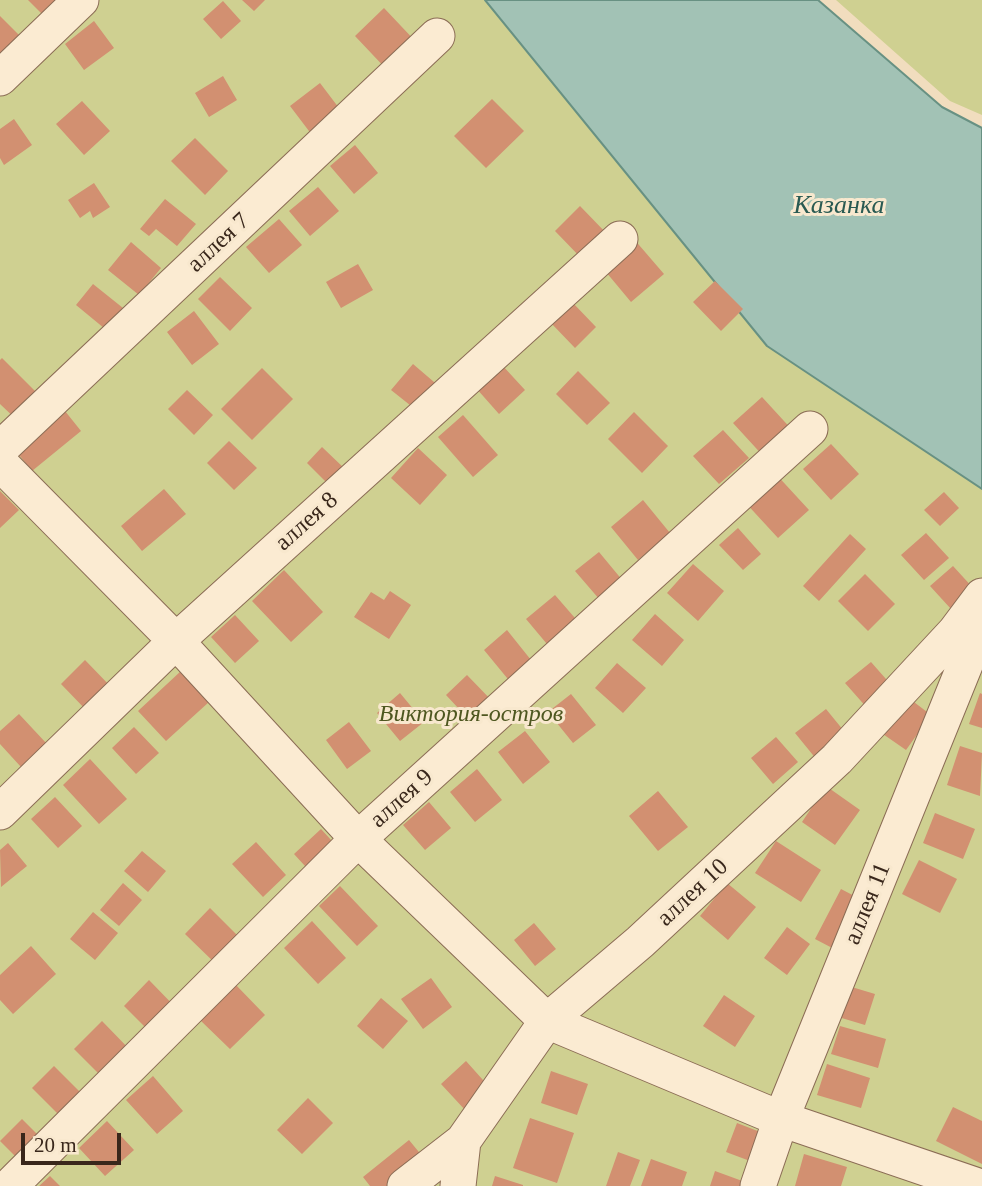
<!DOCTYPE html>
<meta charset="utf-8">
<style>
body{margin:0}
#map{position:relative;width:982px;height:1186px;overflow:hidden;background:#f1ddbe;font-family:"Times New Roman",serif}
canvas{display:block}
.scale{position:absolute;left:21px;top:1133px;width:100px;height:32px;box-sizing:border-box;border:4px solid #39271b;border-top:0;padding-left:9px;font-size:21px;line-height:24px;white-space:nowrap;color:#39271b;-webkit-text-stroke:5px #f8e8ce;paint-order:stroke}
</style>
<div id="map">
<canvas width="982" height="1186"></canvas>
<div class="scale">20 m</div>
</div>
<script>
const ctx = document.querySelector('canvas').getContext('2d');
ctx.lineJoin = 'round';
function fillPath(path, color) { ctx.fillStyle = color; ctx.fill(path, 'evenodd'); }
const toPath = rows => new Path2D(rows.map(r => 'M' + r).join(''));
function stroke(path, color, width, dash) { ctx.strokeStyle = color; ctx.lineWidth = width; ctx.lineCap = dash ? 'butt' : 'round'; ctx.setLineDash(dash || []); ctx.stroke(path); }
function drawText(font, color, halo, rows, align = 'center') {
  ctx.font = font + ' "Times New Roman",serif'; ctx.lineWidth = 6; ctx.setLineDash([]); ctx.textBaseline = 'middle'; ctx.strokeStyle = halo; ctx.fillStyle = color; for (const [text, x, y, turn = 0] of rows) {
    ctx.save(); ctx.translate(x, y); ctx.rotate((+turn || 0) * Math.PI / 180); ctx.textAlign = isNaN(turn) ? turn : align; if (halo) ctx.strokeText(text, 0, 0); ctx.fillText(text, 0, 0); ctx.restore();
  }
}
fillPath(toPath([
 [0,0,485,0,767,346,982,489,982,1186,0,1186],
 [836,0,982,0,982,115,950,101]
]), '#cfd091');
const water = toPath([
 [485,0,818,0,942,107,982,128,982,489,767,346,485,0]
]);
fillPath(water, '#a2c2b5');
stroke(water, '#689183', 2);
fillPath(toPath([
 [28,0,65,0,47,19],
 [242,0,265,0,254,11],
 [223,1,241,21,221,39,203,19],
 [384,8,418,44,389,72,355,36],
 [0,16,27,43,0,71],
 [94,21,114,48,84,70,65,44],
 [223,76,237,100,209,117,195,93],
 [320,83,342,112,312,135,290,106],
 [492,99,524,131,486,168,454,136],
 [82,101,110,131,84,155,56,124],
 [14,119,32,145,4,165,0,158,0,129],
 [195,138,228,171,205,195,171,161],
 [355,145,378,173,354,194,330,166],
 [94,183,110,207,93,218,90,211,80,218,68,200],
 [318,187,339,211,310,236,289,211],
 [165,199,196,224,177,246,156,229,149,236,140,229],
 [580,206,609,236,584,261,555,231],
 [279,219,302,245,269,273,246,247],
 [633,238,664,274,631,302,601,266],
 [131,242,161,268,139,295,108,270],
 [358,264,373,290,341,308,326,282],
 [220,277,252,308,230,331,198,299],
 [715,281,743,309,721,331,693,302],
 [93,284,128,312,110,333,76,305],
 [572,302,596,327,575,348,551,323],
 [194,311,219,344,192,365,167,332],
 [2,358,42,398,19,422,0,404,0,360],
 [413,364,441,388,420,413,391,390],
 [502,365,525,390,499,414,476,388],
 [262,368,293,399,252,440,221,409],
 [578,371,610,403,587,425,556,394],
 [187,390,213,415,194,435,168,409],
 [762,397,795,433,766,459,733,423],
 [65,411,81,431,32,471,16,451],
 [634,412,668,446,642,473,608,439],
 [463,415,498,455,473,477,438,437],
 [723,430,749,458,719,484,693,456],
 [229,441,257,468,234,490,207,463],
 [831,444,859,474,831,500,803,469],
 [322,447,345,469,329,485,307,463],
 [418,448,447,475,420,505,391,478],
 [774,472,809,510,778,538,743,500],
 [164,489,186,514,142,551,121,526],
 [0,491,19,510,0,528],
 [944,492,959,508,940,526,924,510],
 [643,500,670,533,638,560,611,527],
 [738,528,761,554,743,570,719,545],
 [926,533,949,558,924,580,901,555],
 [850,534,866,549,819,601,803,586],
 [599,552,623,581,600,600,575,571],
 [693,564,724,591,698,621,667,593],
 [953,566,974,589,951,609,930,586],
 [284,570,323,612,291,642,252,601],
 [865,574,895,604,868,631,838,601],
 [390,591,411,605,389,639,354,617,371,592,384,600],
 [555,595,581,625,552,650,526,619],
 [655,614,684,640,662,666,632,640],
 [235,615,259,641,235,663,211,637],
 [507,630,535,665,512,684,484,650],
 [85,660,113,689,89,713,61,684],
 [871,662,893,687,868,709,845,683],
 [617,663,646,688,623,713,595,688],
 [181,671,209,702,166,741,138,711],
 [467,675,496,705,474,725,446,695],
 [400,693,424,722,400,741,377,713],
 [980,693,982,694,982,728,969,724],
 [571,694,596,725,573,743,548,712],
 [906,696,931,715,906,750,880,732],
 [826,709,848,736,817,760,795,733],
 [19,714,47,744,21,767,0,744,0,731],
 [349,722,371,751,347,769,326,740],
 [134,727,159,753,136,774,112,748],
 [525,731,550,762,523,784,498,752],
 [776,737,798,762,773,784,751,758],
 [960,746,982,753,980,796,947,785],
 [90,759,127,799,99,824,63,785],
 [477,769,502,800,475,822,450,792],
 [826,786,860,810,835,845,802,822],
 [658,791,688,827,658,851,629,816],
 [55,797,82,826,58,848,31,819],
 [429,802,451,828,425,850,403,825],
 [935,813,975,829,963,859,923,843],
 [321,829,343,853,316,878,294,854],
 [776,841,821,870,801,902,755,873],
 [256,842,286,875,263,897,232,864],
 [8,843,27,866,1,887,0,850],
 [142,851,166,871,148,892,124,871],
 [919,860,957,879,940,913,902,894],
 [123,883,142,900,119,926,100,910],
 [727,883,756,907,728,940,700,916],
 [340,886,378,926,357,946,319,906],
 [841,889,864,901,838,951,815,939],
 [210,908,244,942,219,967,185,934],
 [93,912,118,933,95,960,70,939],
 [312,921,346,958,318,984,284,948],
 [534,923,556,949,535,966,514,940],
 [787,927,810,944,787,975,764,958],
 [31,946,56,974,13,1014,0,1000,0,975],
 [431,978,452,1007,423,1029,401,999],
 [149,980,182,1014,157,1039,124,1006],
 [235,984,265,1015,230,1049,200,1020],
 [845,985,875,994,865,1025,835,1016],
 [724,995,755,1016,735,1047,703,1026],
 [381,998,408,1021,383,1049,357,1026],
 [102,1021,134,1054,107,1082,74,1049],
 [840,1026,886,1039,878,1068,831,1054],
 [466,1061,491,1089,466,1111,441,1084],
 [827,1064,870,1078,861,1108,817,1095],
 [54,1066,84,1096,62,1118,32,1088],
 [551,1071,588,1084,577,1115,541,1103],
 [153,1076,183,1111,157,1134,126,1100],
 [308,1098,333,1123,302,1154,277,1130],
 [953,1107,982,1121,982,1164,936,1141],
 [530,1118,574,1133,557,1183,513,1168],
 [22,1119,43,1140,21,1162,0,1141],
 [107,1121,134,1150,105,1176,79,1148],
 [737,1123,768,1135,758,1164,726,1152],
 [409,1140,423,1157,388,1186,370,1186,363,1177],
 [618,1152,640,1160,630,1186,606,1186],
 [804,1154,847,1167,841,1186,795,1186],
 [651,1159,687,1172,682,1186,641,1186],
 [715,1171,756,1186,710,1186],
 [50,1176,60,1186,39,1186],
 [495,1176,523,1185,523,1186,492,1186]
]), '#d29071');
const minor = toPath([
 [0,78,81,0],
 [0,449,437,36],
 [0,463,176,641,358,839,547,1021,781,1119,978,1186],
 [0,812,176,641,620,239],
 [10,1186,358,839,810,429],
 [405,1186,463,1141,547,1021,640,942,837,759,955,632,982,596],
 [458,1186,463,1141],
 [758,1186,781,1119,982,623]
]);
stroke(minor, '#8b6c55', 37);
stroke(minor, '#fbebd2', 35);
drawText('24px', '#39271b', '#f8e8ce', [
 ["аллея 7",219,243,-43],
 ["аллея 8",307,522,-42],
 ["аллея 9",402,799,-42],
 ["аллея 10",693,893,-43],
 ["аллея 11",868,904,-68]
]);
drawText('italic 24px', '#4e5720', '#f8e8ce', [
 ["Виктория-остров",471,715]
]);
drawText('italic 26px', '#295a52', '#f8e8ce', [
 ["Казанка",839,206]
]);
</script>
